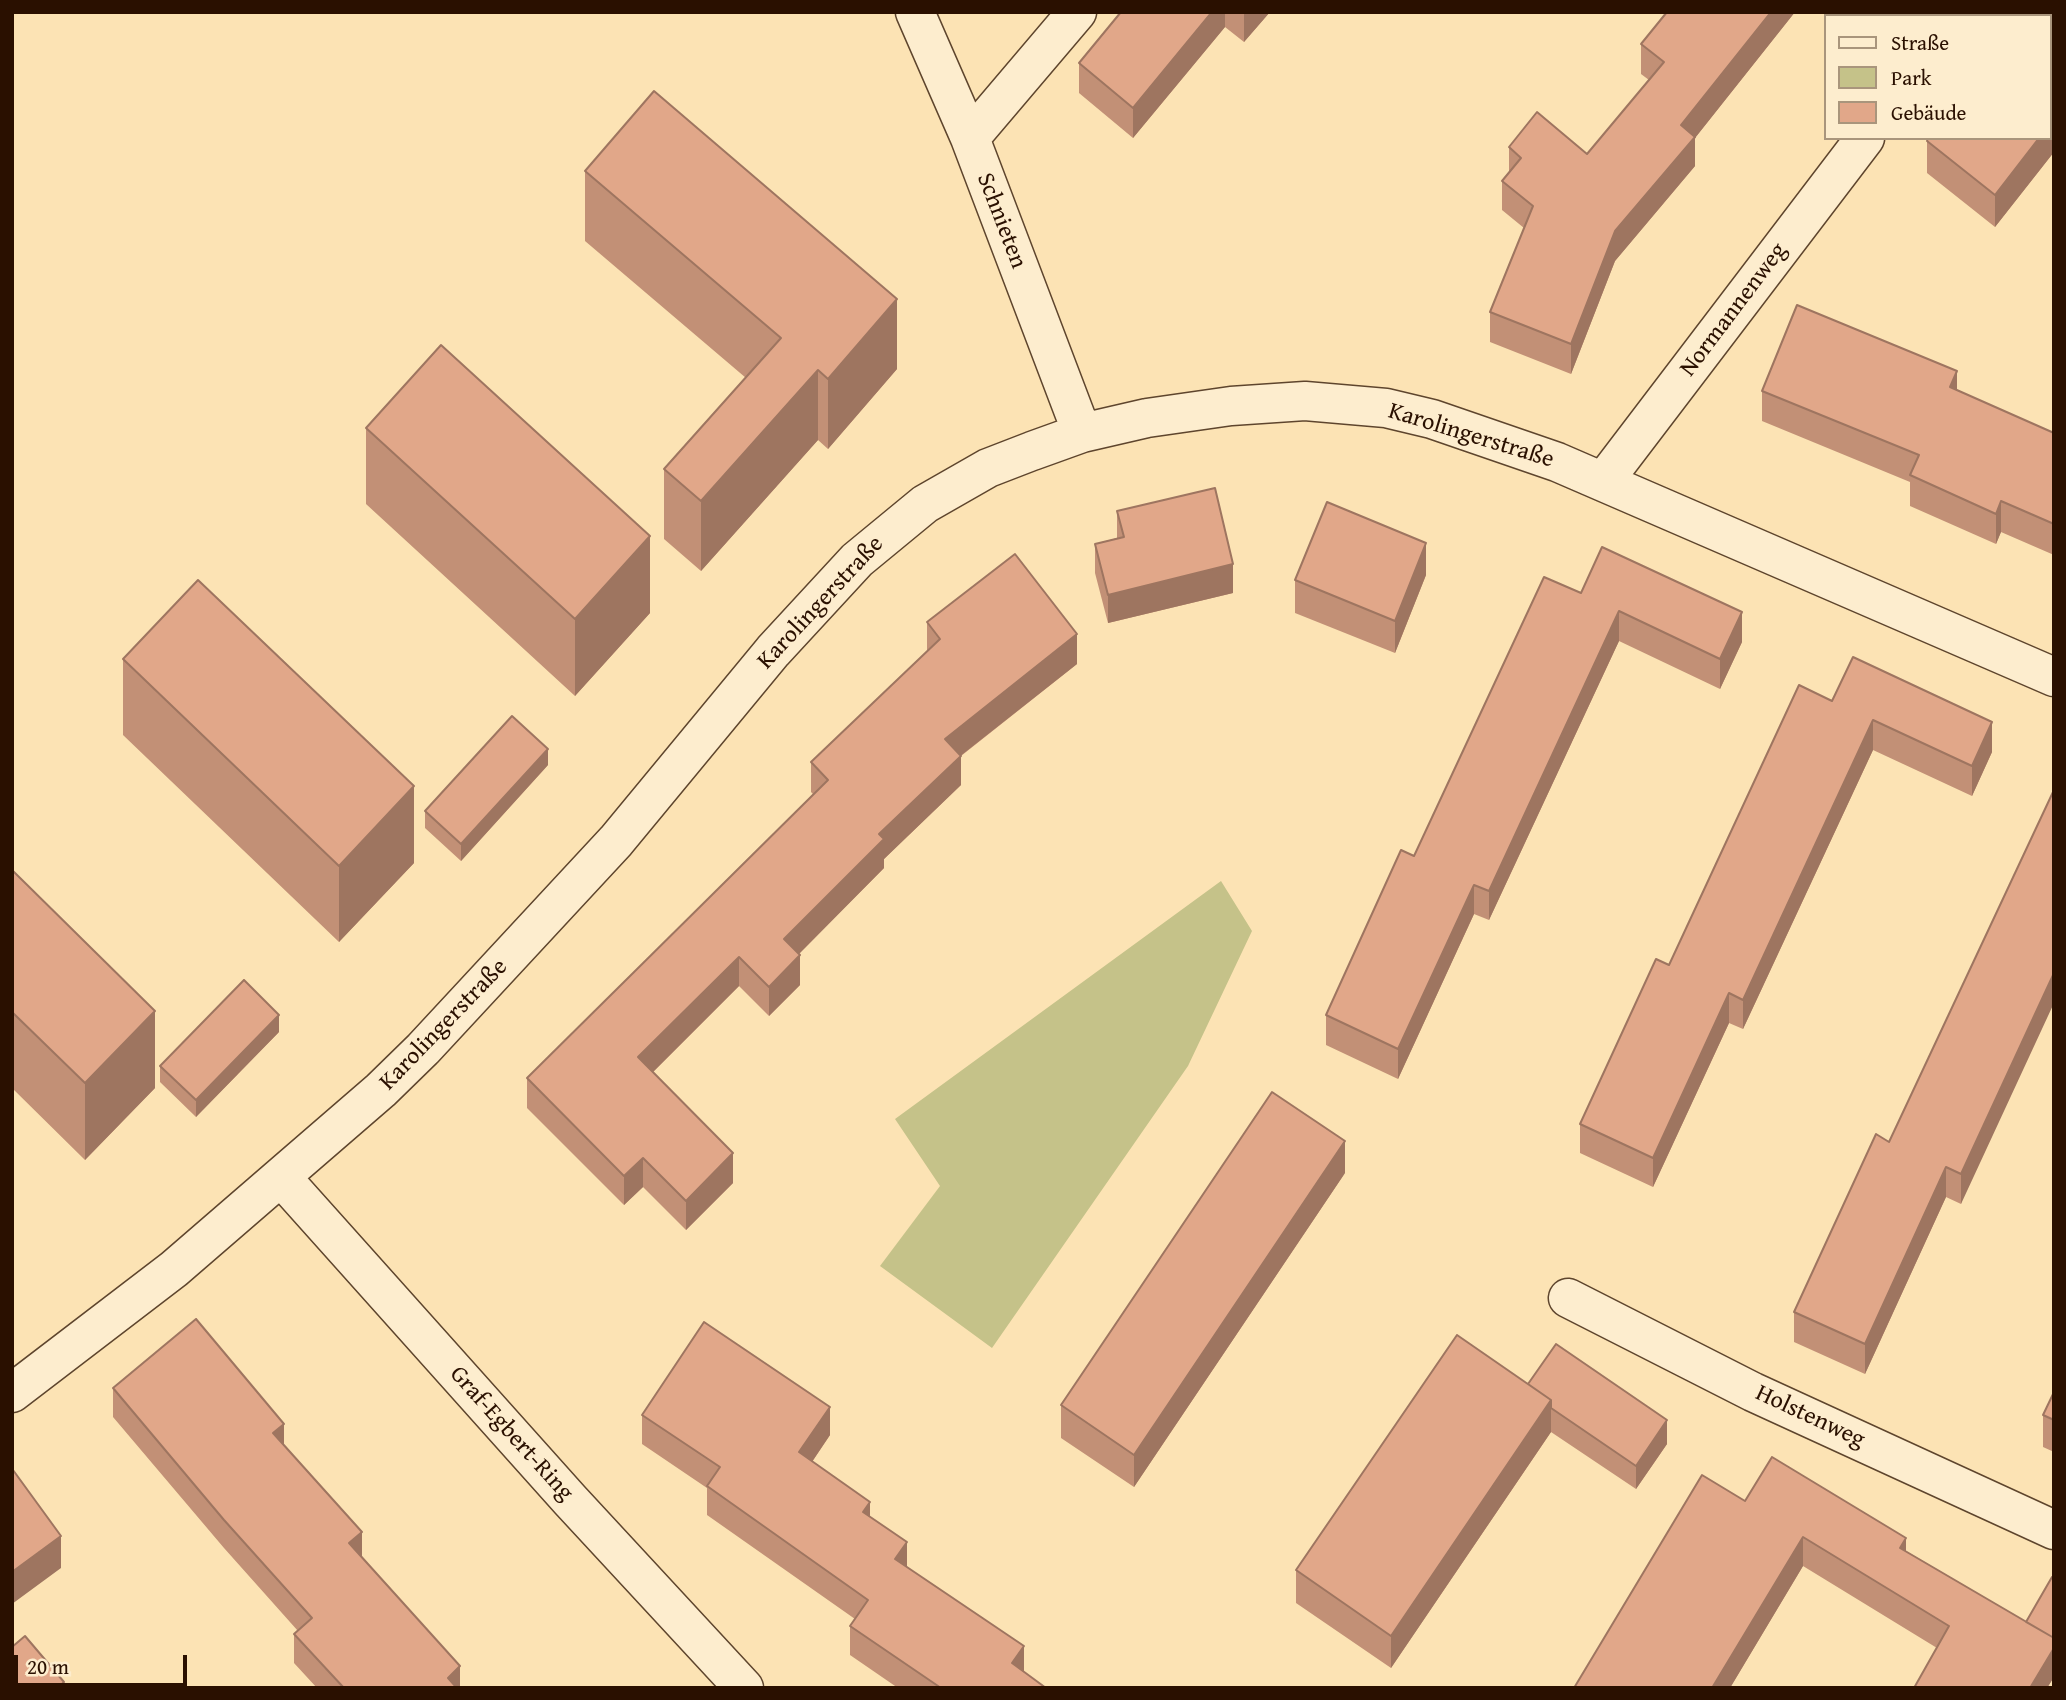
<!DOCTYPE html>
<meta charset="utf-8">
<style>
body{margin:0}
#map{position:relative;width:2066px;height:1700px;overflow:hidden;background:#fce3b4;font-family:"Gentium Book Plus",serif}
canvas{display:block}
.frame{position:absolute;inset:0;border:14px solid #2a1000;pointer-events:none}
.legend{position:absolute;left:1824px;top:14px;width:228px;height:126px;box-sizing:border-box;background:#fdedce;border:2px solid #a9957c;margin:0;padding:9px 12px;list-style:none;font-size:21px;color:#2a1000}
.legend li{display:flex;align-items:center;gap:14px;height:35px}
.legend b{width:35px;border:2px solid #a9957c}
.scale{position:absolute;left:14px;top:1655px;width:173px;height:32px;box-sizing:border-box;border:4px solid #2a1000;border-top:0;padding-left:9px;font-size:21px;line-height:24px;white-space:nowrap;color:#2a1000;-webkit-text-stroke:5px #fdedce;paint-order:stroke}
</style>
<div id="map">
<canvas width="2066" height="1700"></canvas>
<div class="frame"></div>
<ul class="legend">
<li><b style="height:9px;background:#fdedce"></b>Straße</li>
<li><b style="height:19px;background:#c5c289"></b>Park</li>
<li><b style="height:19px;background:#e1a789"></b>Gebäude</li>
</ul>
<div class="scale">20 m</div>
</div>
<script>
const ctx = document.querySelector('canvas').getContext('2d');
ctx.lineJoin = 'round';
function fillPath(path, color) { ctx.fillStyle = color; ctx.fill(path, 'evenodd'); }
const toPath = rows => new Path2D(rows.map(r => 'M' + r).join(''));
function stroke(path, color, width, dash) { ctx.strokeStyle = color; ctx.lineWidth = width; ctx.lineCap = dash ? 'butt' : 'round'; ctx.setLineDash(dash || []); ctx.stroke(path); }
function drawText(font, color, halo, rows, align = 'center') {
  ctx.font = font + ' "Gentium Book Plus",serif'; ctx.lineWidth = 7; ctx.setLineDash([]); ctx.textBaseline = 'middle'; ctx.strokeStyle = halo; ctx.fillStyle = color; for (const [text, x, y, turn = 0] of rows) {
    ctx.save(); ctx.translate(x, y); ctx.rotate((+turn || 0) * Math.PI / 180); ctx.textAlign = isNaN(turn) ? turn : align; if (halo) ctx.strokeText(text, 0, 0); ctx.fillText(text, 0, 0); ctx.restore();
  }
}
fillPath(toPath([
 [1221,881,1252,931,1188,1066,992,1348,880,1266,940,1186,895,1119]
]), '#c5c289');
const minor = toPath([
 [915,12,970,138,1082,433],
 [1958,16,1961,12],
 [970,138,1077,12],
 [1603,482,1865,138],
 [281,1177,570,1500,744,1688],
 [1568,1298,1753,1392,2054,1530],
 [12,1393,174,1269,381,1090,423,1049,616,841,773,651,857,560,925,504,988,468,1032,451,1082,433,1147,418,1231,406,1305,401,1386,408,1432,419,1557,462,2054,677]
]);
stroke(minor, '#5e452d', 41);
stroke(minor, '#fdedce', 38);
fillPath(toPath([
 [1121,12,1270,12,1244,42,1225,27,1133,138,1079,93,1079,63],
 [1667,12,1795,12,1695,138,1695,166,1615,261,1571,374,1490,342,1490,312,1524,228,1502,210,1502,181,1509,173,1509,147,1587,154,1649,80,1641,74,1641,44],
 [2054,119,2054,152,1995,227,1927,173,1927,141],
 [585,171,897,369,828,449,818,440,701,571,664,539,664,469,746,378,585,241],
 [1957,390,2054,433,2054,555,2001,532,1996,544,1910,506,1910,482,1762,421,1762,391],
 [366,428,650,613,575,696,366,504],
 [1117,511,1233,593,1108,623,1095,573,1095,544,1117,538],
 [1426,575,1395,653,1295,613,1295,580],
 [1581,593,1742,642,1720,689,1619,641,1489,920,1474,914,1398,1079,1326,1045,1326,1015,1414,856],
 [927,622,1077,664,961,756,961,785,884,859,884,868,799,954,800,985,769,1016,739,986,653,1072,733,1183,686,1230,643,1187,624,1205,527,1108,527,1078,813,794,811,792,811,762,927,652],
 [123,659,414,863,339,942,123,735],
 [1832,701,1992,752,1972,796,1873,750,1743,1029,1729,1023,1653,1187,1580,1153,1580,1124],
 [548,765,461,861,425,828,425,811],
 [2053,792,1961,1204,1946,1197,1865,1374,1794,1342,1794,1312,1889,1142],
 [12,870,155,1088,85,1160,12,1088],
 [279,1032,196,1117,160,1082,160,1066],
 [1345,1173,1134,1487,1061,1438,1061,1405],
 [1528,1384,1667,1444,1636,1489,1551,1432,1391,1668,1296,1603,1296,1570],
 [113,1388,284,1445,362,1557,460,1688,317,1688,294,1663,294,1634,298,1631,224,1548,113,1417],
 [2054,1392,2054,1452,2043,1447,2043,1415],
 [642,1415,830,1435,812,1462,870,1517,907,1568,1024,1672,1046,1688,898,1688,850,1655,850,1626,855,1619,707,1515,707,1488,642,1444],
 [1745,1501,1906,1551,2026,1622,2054,1578,2054,1677,2047,1688,1914,1688,1937,1648,1803,1566,1730,1688,1574,1688]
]), '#c29076');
fillPath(toPath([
 [1212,12,1225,12,1225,27,1133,138,1133,108],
 [1244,12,1270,12,1244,42],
 [1771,12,1795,12,1695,138,1695,166,1615,261,1571,374,1571,344,1615,231,1681,125],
 [2054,120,2054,152,1995,227,1995,195,2039,138,2050,138,2050,124],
 [897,299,897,369,828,449,828,379],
 [818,370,818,440,701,571,701,501],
 [1957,371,1957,401,1950,387],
 [2001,501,2001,532,1996,544,1996,514],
 [650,536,650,613,575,696,575,619],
 [1426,543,1426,575,1395,653,1395,621],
 [1233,564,1233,593,1108,623,1108,595],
 [1619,611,1619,641,1489,920,1489,891],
 [1742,612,1742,642,1720,689,1720,659],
 [1077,634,1077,664,945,768,945,739],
 [1873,720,1873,750,1743,1029,1743,1000],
 [1992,722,1992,752,1972,796,1972,766],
 [548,749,548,765,461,861,461,844],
 [961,756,961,785,884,859,884,868,784,969,784,939,879,834],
 [414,786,414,863,339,942,339,866],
 [1474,885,1474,914,1398,1079,1398,1049],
 [800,955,800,985,769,1016,769,987],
 [739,957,739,986,638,1087,638,1057],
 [2054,973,2054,1003,1961,1204,1961,1174],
 [1729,993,1729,1023,1653,1187,1653,1158],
 [155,1011,155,1088,85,1160,85,1083],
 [279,1015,279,1032,196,1117,196,1100],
 [1345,1141,1345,1173,1134,1487,1134,1455],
 [733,1153,733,1183,686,1230,686,1201],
 [643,1158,643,1187,624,1205,624,1176],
 [1946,1167,1946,1197,1865,1374,1865,1344],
 [1551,1400,1551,1432,1391,1668,1391,1636],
 [830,1407,830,1435,799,1481,799,1452],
 [1667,1420,1667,1444,1636,1489,1636,1466],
 [284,1424,284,1453,273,1433],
 [870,1502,870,1531,863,1512],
 [362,1532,362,1561,349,1543],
 [61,1536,61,1568,12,1604,12,1572],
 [1803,1537,1803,1566,1730,1688,1712,1688],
 [1906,1538,1906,1567,1900,1548],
 [907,1542,907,1571,895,1559],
 [1024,1646,1024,1675,1012,1663],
 [2054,1648,2054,1677,2047,1688,2030,1688],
 [460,1666,460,1688,448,1688,448,1678],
 [64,1682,64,1688,58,1688]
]), '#9e7560');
const building = toPath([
 [1121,12,1212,12,1133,108,1079,63,1121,12],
 [1667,12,1771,12,1681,125,1695,137,1615,231,1571,344,1490,312,1533,206,1502,181,1521,158,1509,147,1537,112,1587,154,1664,62,1641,44,1667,12],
 [654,91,897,299,828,379,818,370,701,501,664,469,781,338,585,171,654,91],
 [1928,138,2039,138,1995,195,1927,141,1928,138],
 [1797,305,1957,371,1950,387,2054,433,2054,524,2001,501,1996,514,1910,475,1919,455,1762,391,1797,305],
 [441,345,650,536,575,619,366,428,441,345],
 [1215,488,1233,564,1108,595,1095,544,1124,537,1117,511,1215,488],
 [1327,502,1426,543,1395,621,1295,580,1327,502],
 [1602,547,1742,612,1720,659,1619,611,1489,891,1474,885,1398,1049,1326,1015,1401,850,1414,856,1544,577,1581,593,1602,547],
 [1015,554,1077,634,945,739,961,756,879,834,884,839,784,939,800,955,769,987,739,957,638,1057,733,1153,686,1201,643,1158,624,1176,527,1078,828,780,811,762,940,639,927,622,1015,554],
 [198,580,414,786,339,866,123,659,198,580],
 [1853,657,1992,722,1972,766,1873,720,1743,1000,1729,993,1653,1158,1580,1124,1656,959,1669,965,1799,685,1832,701,1853,657],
 [512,716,548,749,461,844,425,811,512,716],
 [2053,792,2054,793,2054,973,1961,1174,1946,1167,1865,1344,1794,1312,1876,1134,1889,1142,2053,792],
 [12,870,155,1011,85,1083,12,1012,12,870],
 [244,980,279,1015,196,1100,160,1066,244,980],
 [1272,1092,1345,1141,1134,1455,1061,1405,1272,1092],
 [196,1319,284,1424,273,1433,362,1532,349,1543,460,1666,448,1678,457,1688,344,1688,294,1634,312,1618,224,1520,113,1388,196,1319],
 [704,1322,830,1407,799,1452,870,1502,863,1512,907,1542,895,1559,1024,1646,1012,1663,1046,1688,941,1688,850,1626,868,1600,707,1486,720,1467,642,1415,704,1322],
 [1457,1335,1551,1400,1391,1636,1296,1570,1457,1335],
 [1556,1344,1667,1420,1636,1466,1551,1408,1551,1400,1528,1384,1556,1344],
 [2054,1392,2054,1420,2043,1415,2054,1392],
 [1772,1457,1906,1538,1900,1548,2054,1638,2054,1648,2030,1688,1914,1688,1949,1626,1803,1537,1712,1688,1574,1688,1702,1475,1745,1501,1772,1457],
 [13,1470,61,1536,12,1572,12,1471,13,1470],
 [2052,1577,2054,1578,2054,1638,2026,1622,2052,1577],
 [25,1636,64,1682,58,1688,12,1688,12,1647,25,1636]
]);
fillPath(building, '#e1a789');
stroke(building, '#9e7560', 2);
drawText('24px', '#2a1000', '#fdedce', [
 ["Schnieten",1001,221,69],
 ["Normannenweg",1734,310,-53],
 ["Karolingerstraße",1471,436,17],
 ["Karolingerstraße",821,603,-47],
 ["Karolingerstraße",444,1025,-46],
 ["Holstenweg",1810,1417,25],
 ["Graf-Egbert-Ring",511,1434,48]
]);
</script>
